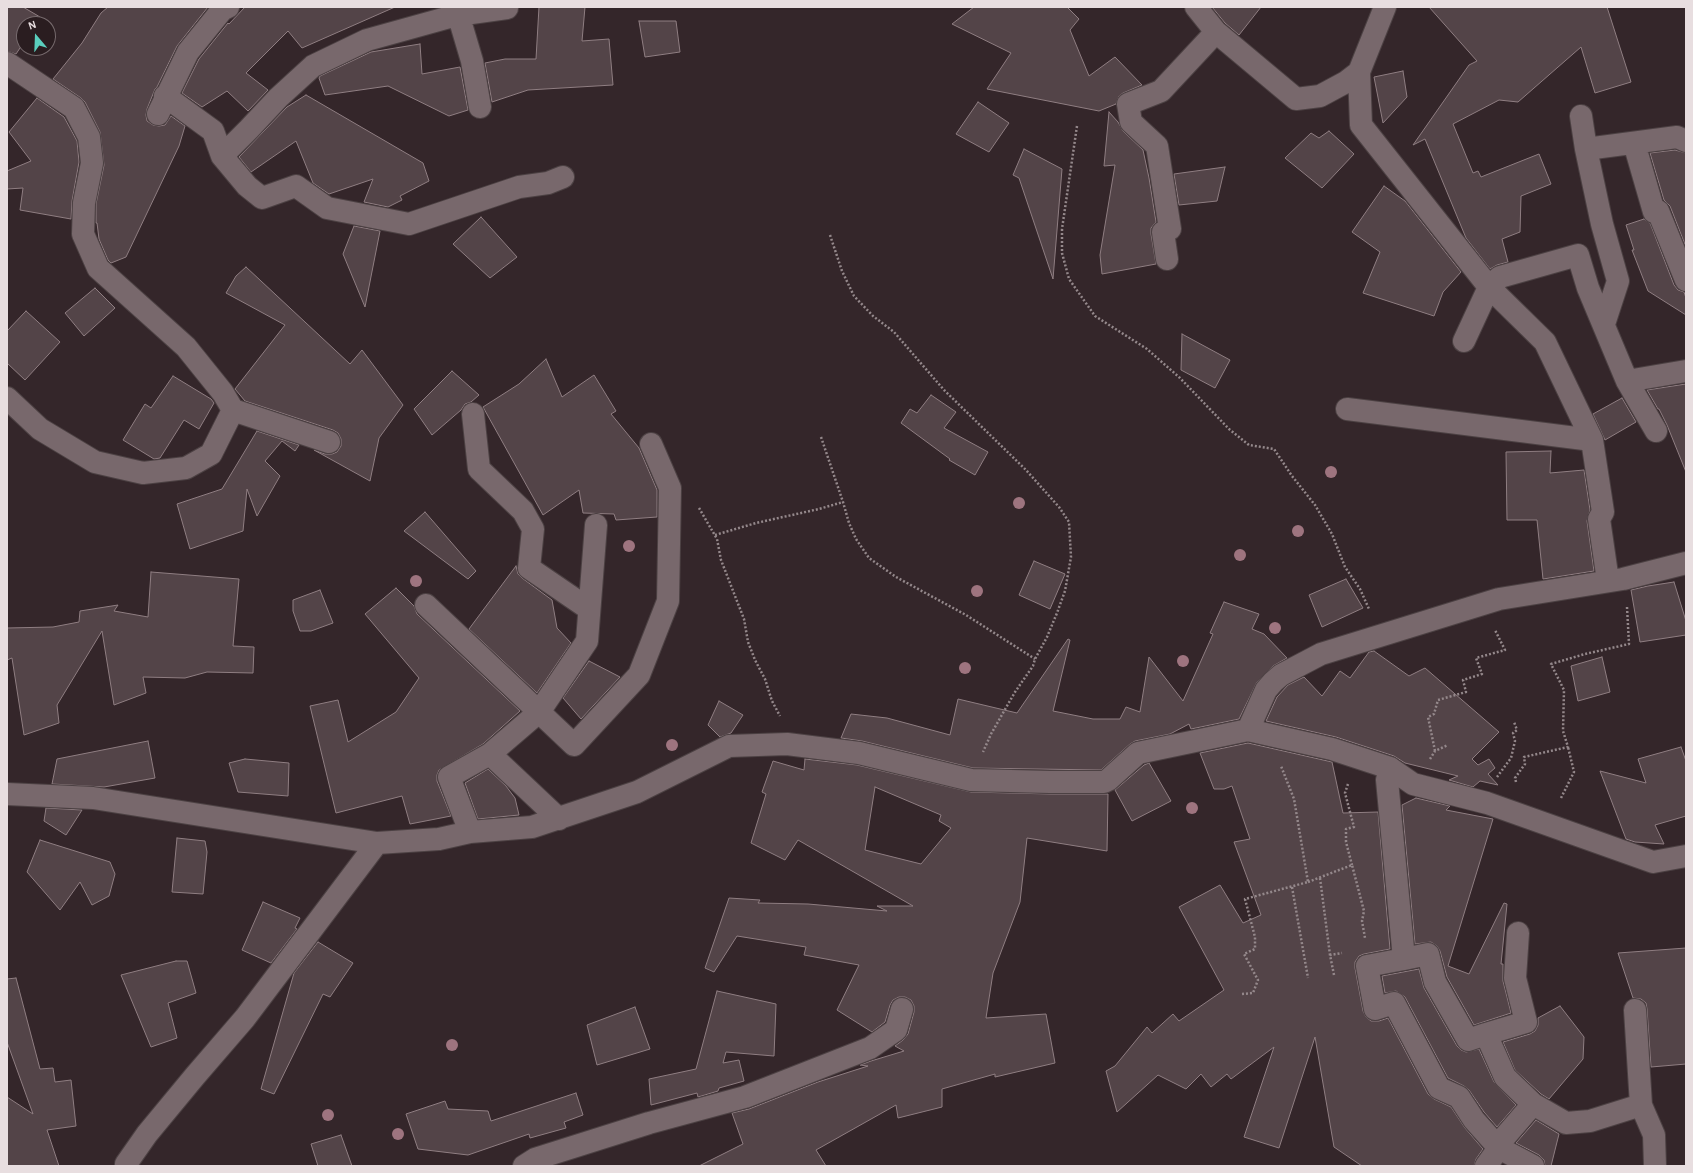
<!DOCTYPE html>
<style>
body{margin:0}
#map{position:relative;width:1693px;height:1173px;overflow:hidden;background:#34262a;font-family:"Alegreya Sans",sans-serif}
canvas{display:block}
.frame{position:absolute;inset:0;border:8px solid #e8dee0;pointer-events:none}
.north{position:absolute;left:16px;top:16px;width:40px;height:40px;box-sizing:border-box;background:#2a1d20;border:1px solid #766a6d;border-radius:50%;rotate:341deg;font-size:11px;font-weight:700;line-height:16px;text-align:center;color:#e8dee0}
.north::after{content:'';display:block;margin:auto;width:14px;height:18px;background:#5acebd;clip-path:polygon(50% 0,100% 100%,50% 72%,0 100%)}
</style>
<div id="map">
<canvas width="1693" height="1173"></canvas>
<div class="frame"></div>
<div class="north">N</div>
</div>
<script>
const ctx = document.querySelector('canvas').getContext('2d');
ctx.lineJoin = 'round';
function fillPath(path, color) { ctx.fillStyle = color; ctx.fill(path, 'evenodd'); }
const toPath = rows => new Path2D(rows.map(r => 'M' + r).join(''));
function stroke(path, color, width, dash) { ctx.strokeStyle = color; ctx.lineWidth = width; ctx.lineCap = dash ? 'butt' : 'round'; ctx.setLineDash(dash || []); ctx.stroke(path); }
const building = toPath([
 [7,7,23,7,40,17,36,24,24,24,24,42,16,54,7,51,7,7],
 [108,7,208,7,177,46,157,87,155,89,147,109,146,115,147,121,153,125,159,126,165,125,171,116,185,126,179,146,126,257,111,263,108,260,99,239,97,223,96,223,96,204,104,165,100,132,85,102,81,98,53,79,82,43,101,13,108,7],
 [245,7,395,7,302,48,288,31,246,73,268,90,248,111,227,91,202,107,182,93,199,59,228,23,229,24,245,7],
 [539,7,585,7,582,41,609,39,613,85,528,90,492,102,485,63,505,59,536,59,539,7],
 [974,7,1067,7,1079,19,1070,30,1089,76,1115,57,1142,85,1123,93,1119,96,1116,104,1099,111,987,89,1011,53,952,24,974,7],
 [1212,7,1261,7,1239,35,1225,23,1212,7],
 [1429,7,1607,7,1631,82,1595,93,1581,47,1518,102,1499,100,1453,124,1473,173,1478,171,1481,177,1539,154,1551,184,1521,196,1520,232,1502,239,1508,262,1497,265,1490,269,1466,238,1425,139,1413,145,1469,65,1477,61,1429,7],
 [639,21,676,21,680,52,645,57,639,21],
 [420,44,422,74,460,67,468,110,449,116,388,86,325,95,319,78,320,76,371,52,420,44],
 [1403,71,1407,97,1383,123,1374,77,1403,71],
 [306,95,423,163,429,181,400,196,402,200,388,207,364,202,373,179,329,194,313,183,296,141,251,172,239,157,287,107,306,95],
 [37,98,64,117,77,141,79,162,72,201,71,219,20,210,23,188,7,189,7,171,31,161,9,132,37,98],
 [978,102,1009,123,989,152,956,134,978,102],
 [1109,112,1118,122,1123,131,1143,150,1149,178,1156,222,1151,228,1151,234,1156,264,1102,274,1100,255,1115,165,1104,166,1109,112],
 [1329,131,1354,154,1322,188,1285,158,1311,133,1319,138,1329,131],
 [1024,149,1062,169,1053,279,1019,178,1013,175,1024,149],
 [1675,150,1686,153,1686,247,1670,206,1664,200,1650,153,1675,150],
 [1225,167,1217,201,1179,205,1174,174,1225,167],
 [1384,186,1405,201,1461,272,1443,292,1434,316,1363,293,1380,252,1352,232,1384,186],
 [481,217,517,257,490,278,453,244,481,217],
 [1644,219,1650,223,1674,285,1678,290,1684,292,1686,298,1686,315,1648,291,1632,250,1634,250,1626,225,1644,219],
 [354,226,380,231,365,307,343,254,354,226],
 [246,267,350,364,362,350,403,405,379,438,370,481,314,450,325,454,332,454,337,452,341,446,341,439,338,433,333,430,245,401,235,389,285,325,226,293,236,276,246,267],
 [95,288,115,308,84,336,65,313,95,288],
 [26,311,60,342,25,380,7,363,7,331,26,311],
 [1182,334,1230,360,1215,388,1181,370,1182,334],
 [546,359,562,397,594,375,616,411,611,414,639,448,657,490,657,517,616,520,614,514,583,513,579,490,543,515,483,407,519,384,546,359],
 [452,371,479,395,471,402,465,404,461,410,432,435,414,409,452,371],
 [173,376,211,399,214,403,199,429,184,420,160,458,154,459,123,440,145,404,151,408,173,376],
 [1686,384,1686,472,1667,425,1659,409,1658,409,1647,390,1686,384],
 [931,395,956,412,944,428,988,452,975,475,949,460,950,459,901,423,910,409,917,413,931,395],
 [1622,398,1636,422,1605,440,1593,414,1622,398],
 [257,431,299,445,295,451,282,441,265,461,280,476,257,516,247,489,243,531,190,549,177,504,222,489,257,431],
 [1551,451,1550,473,1584,470,1590,510,1587,521,1594,571,1543,579,1537,520,1507,520,1506,452,1551,451],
 [425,512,476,571,468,579,404,531,425,512],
 [1034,561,1065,574,1050,609,1019,595,1034,561],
 [516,566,518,574,522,578,552,600,557,628,571,643,537,693,469,629,516,566],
 [151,572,239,579,233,646,254,647,253,673,207,672,185,678,143,677,146,693,114,705,102,631,57,705,59,723,24,735,12,658,7,660,7,628,53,627,79,622,80,611,118,605,114,611,148,617,151,572],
 [1346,579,1363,608,1322,627,1309,595,1346,579],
 [1674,582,1686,621,1686,635,1640,642,1631,590,1648,586,1674,582],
 [396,588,414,606,417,614,520,711,483,744,439,770,437,775,437,781,451,816,410,824,402,796,336,813,310,706,338,700,348,742,396,712,419,678,365,614,396,588],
 [320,590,333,623,311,631,300,631,293,611,293,600,320,590],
 [1224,602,1259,614,1252,629,1264,634,1287,658,1273,666,1257,682,1239,719,1191,729,1189,724,1170,734,1135,741,1130,744,1101,770,973,768,862,741,841,738,851,714,887,718,950,735,958,699,1017,713,1068,639,1070,640,1053,711,1093,719,1120,719,1126,707,1140,712,1149,657,1183,701,1213,634,1210,633,1224,602],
 [1374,651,1409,676,1425,668,1499,732,1472,759,1478,765,1489,759,1495,768,1488,774,1498,785,1480,781,1473,787,1449,780,1458,776,1405,763,1394,756,1336,737,1266,721,1277,697,1288,685,1304,677,1322,696,1340,671,1350,678,1369,652,1374,651],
 [1602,657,1610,692,1578,701,1571,666,1602,657],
 [589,661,620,677,581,719,563,698,589,661],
 [719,701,743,715,731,733,720,737,708,725,719,701],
 [148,741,155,778,104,787,52,784,57,759,148,741],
 [1248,743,1332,762,1343,813,1378,812,1390,949,1364,954,1359,956,1355,962,1355,968,1363,1011,1366,1017,1371,1021,1379,1021,1388,1018,1428,1094,1434,1099,1451,1107,1465,1128,1483,1149,1476,1159,1474,1166,1362,1166,1334,1147,1315,1037,1279,1148,1244,1137,1274,1047,1231,1079,1227,1074,1211,1087,1201,1074,1186,1089,1158,1075,1117,1112,1106,1071,1115,1066,1147,1027,1152,1033,1173,1014,1179,1021,1224,990,1179,907,1220,885,1243,923,1261,915,1234,842,1250,839,1232,786,1224,789,1214,789,1200,753,1248,743],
 [1681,747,1686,761,1686,816,1655,825,1664,844,1635,842,1626,839,1600,771,1646,783,1638,759,1681,747],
 [245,759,289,763,288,796,238,792,229,763,245,759],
 [805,759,857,765,971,792,1050,794,1108,794,1107,851,1027,838,1020,902,993,973,986,1018,1046,1014,1055,1063,995,1077,995,1074,942,1089,942,1107,898,1118,896,1105,816,1150,826,1166,699,1166,743,1144,732,1113,749,1109,818,1082,868,1066,860,1065,871,1061,904,1051,895,1046,903,1040,908,1034,914,1012,914,1006,911,1000,905,997,899,997,893,1000,890,1005,885,1022,872,1032,837,1010,859,965,804,955,806,947,737,936,714,972,705,968,729,898,760,900,758,903,808,904,887,911,877,906,913,906,798,840,785,860,751,843,766,794,762,792,773,761,804,770,805,759],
 [875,787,941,815,939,821,951,828,921,864,865,850,875,787],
 [1149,763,1171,801,1132,821,1115,790,1144,765,1149,763],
 [488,769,506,786,515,798,519,815,478,819,465,783,488,769],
 [1416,798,1450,806,1446,810,1493,819,1448,966,1469,974,1504,903,1507,904,1501,964,1503,964,1503,981,1511,1013,1474,1025,1447,977,1440,951,1437,946,1431,942,1415,944,1402,805,1416,798],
 [46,808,82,810,66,835,44,821,46,808],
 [177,838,205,841,207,852,203,894,172,892,177,838],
 [40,840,110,862,115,874,109,896,92,905,80,882,60,910,27,872,40,840],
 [263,902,300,918,295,928,297,929,271,963,242,950,263,902],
 [318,942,353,963,330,997,323,994,274,1094,261,1089,294,973,318,942],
 [1686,948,1686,1064,1651,1067,1647,1009,1646,1003,1641,999,1633,998,1618,953,1686,948],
 [176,961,187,961,196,993,168,1003,177,1038,151,1047,121,975,176,961],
 [1419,969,1424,988,1457,1046,1461,1050,1466,1052,1479,1049,1494,1082,1516,1105,1497,1127,1484,1112,1469,1090,1464,1086,1448,1078,1405,997,1396,991,1385,993,1382,976,1419,969],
 [16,978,40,1069,53,1068,55,1082,71,1080,76,1126,47,1130,59,1166,7,1166,7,1097,33,1114,7,1042,7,979,16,978],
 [717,991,776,1004,774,1056,726,1052,723,1063,739,1060,744,1081,719,1088,718,1091,698,1097,697,1093,651,1105,649,1079,696,1069,717,991],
 [1560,1006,1584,1037,1583,1059,1549,1099,1541,1094,1515,1070,1503,1042,1530,1034,1535,1031,1538,1025,1538,1018,1560,1006],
 [635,1007,650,1049,597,1065,587,1025,635,1007],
 [576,1093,583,1115,564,1122,566,1128,530,1138,529,1134,468,1155,418,1149,406,1114,445,1101,448,1109,488,1111,491,1121,576,1093],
 [1536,1120,1559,1134,1551,1166,1545,1166,1544,1160,1539,1155,1516,1143,1536,1120],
 [341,1135,352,1166,318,1166,311,1144,341,1135]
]);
fillPath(building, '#534448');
stroke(building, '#8f7e82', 1);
const minor = toPath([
 [456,7,472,61,480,107],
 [1196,7,1216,32,1296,99,1320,96,1346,82,1359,72],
 [7,63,74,108,89,137,92,163,84,203,83,234,98,268,186,347,223,393,233,410,211,454,186,468,143,473,95,462,40,429,7,398],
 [165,96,213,131,222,156,247,186,262,198,296,186,327,208,409,224,519,187,548,183,563,177],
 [158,114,188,52,222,10,228,7],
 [1581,116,1586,149,1602,224,1618,281,1604,324],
 [1634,143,1654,212,1658,211,1686,280],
 [1586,149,1677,137,1686,141],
 [222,156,249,129,278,98,313,66,367,40,457,15,507,8],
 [1167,259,1163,232,1170,229,1157,146,1131,122,1128,104,1161,91,1216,32],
 [1464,341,1489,287,1500,277,1578,255,1588,288,1627,381,1656,431],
 [1627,381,1686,371],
 [1347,409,1592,440,1545,342,1489,287,1361,125,1359,72,1385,7],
 [233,410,329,442],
 [473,414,479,469,523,511,533,529,529,568,589,609],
 [1592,440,1603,512,1599,519,1608,581],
 [426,605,574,745,639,675,668,601,670,488,651,444],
 [1248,730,1332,749,1390,768,1413,784,1487,803,1653,862,1686,856],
 [490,754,559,819],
 [1390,768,1387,780,1404,959,1428,954,1435,982,1468,1040,1486,1034,1505,1077,1533,1104,1566,1123,1590,1121,1641,1105],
 [7,794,93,798,377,843,439,839,470,832,532,827,637,792,729,746,787,744,859,753,971,780,1050,782,1104,782,1108,780,1138,753,1248,730,1266,690,1273,682,1281,675,1321,654,1499,599,1623,579,1686,563],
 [470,832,449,777,490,754,539,712,587,641,596,525],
 [1404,959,1367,966,1375,1009,1394,1003,1439,1088,1459,1097,1474,1120,1499,1148,1533,1166],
 [1635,1010,1641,1105,1654,1135,1655,1166],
 [1486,1034,1526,1022,1515,978,1518,933],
 [126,1164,147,1134,195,1076,245,1018,377,843],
 [524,1166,535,1159,649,1123,745,1097,870,1048,896,1030,902,1009],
 [1486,1166,1499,1148,1502,1140,1533,1104]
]);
stroke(minor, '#4c4143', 24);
stroke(toPath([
 [1077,126,1062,229,1062,253,1069,279,1095,316,1147,349,1180,378,1229,429,1249,445,1274,449,1292,476,1315,505,1332,534,1345,567,1360,589,1369,609],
 [830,235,842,271,854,296,873,316,894,332,944,390,1026,470,1059,507,1069,522,1071,557,1065,591,1057,613,1047,637,1035,659,1033,666,1015,692,991,734,983,752],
 [821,437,843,502,849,523,856,539,869,558,896,577,966,615,1035,659],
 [699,508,717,539,721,560,744,619,748,642,755,660,765,679,772,701,780,716],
 [715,535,756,523,819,509,843,502],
 [1435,751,1428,717,1434,714,1438,700,1466,692,1463,680,1482,674,1476,658,1505,650,1495,630,1496,630],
 [1430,759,1435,751,1448,745],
 [1497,777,1511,758,1515,741,1513,733,1517,730,1514,722],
 [1516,782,1515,778,1525,764,1524,757,1568,747,1563,731,1564,690,1551,664,1585,654,1629,644,1627,607],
 [1348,784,1345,793,1354,827,1346,829,1346,842,1352,865],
 [1561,798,1574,772,1568,747],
 [1320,878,1330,955],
 [1308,882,1352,865,1364,911,1362,921,1365,938],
 [1292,887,1308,978],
 [1334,975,1330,955,1342,953],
 [1242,994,1253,993,1258,980,1244,954,1255,949,1255,937,1245,899,1308,882,1294,799,1281,766]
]), '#94888b', 2.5, [2, 2]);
stroke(minor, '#78686c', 22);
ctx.fillStyle = '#9e747f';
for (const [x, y] of [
 [1331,472],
 [1019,503],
 [1298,531],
 [629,546],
 [1240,555],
 [416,581],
 [977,591],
 [1275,628],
 [1183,661],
 [965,668],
 [672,745],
 [1192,808],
 [452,1045],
 [328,1115],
 [398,1134]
]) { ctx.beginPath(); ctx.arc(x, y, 6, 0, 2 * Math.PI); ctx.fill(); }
</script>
